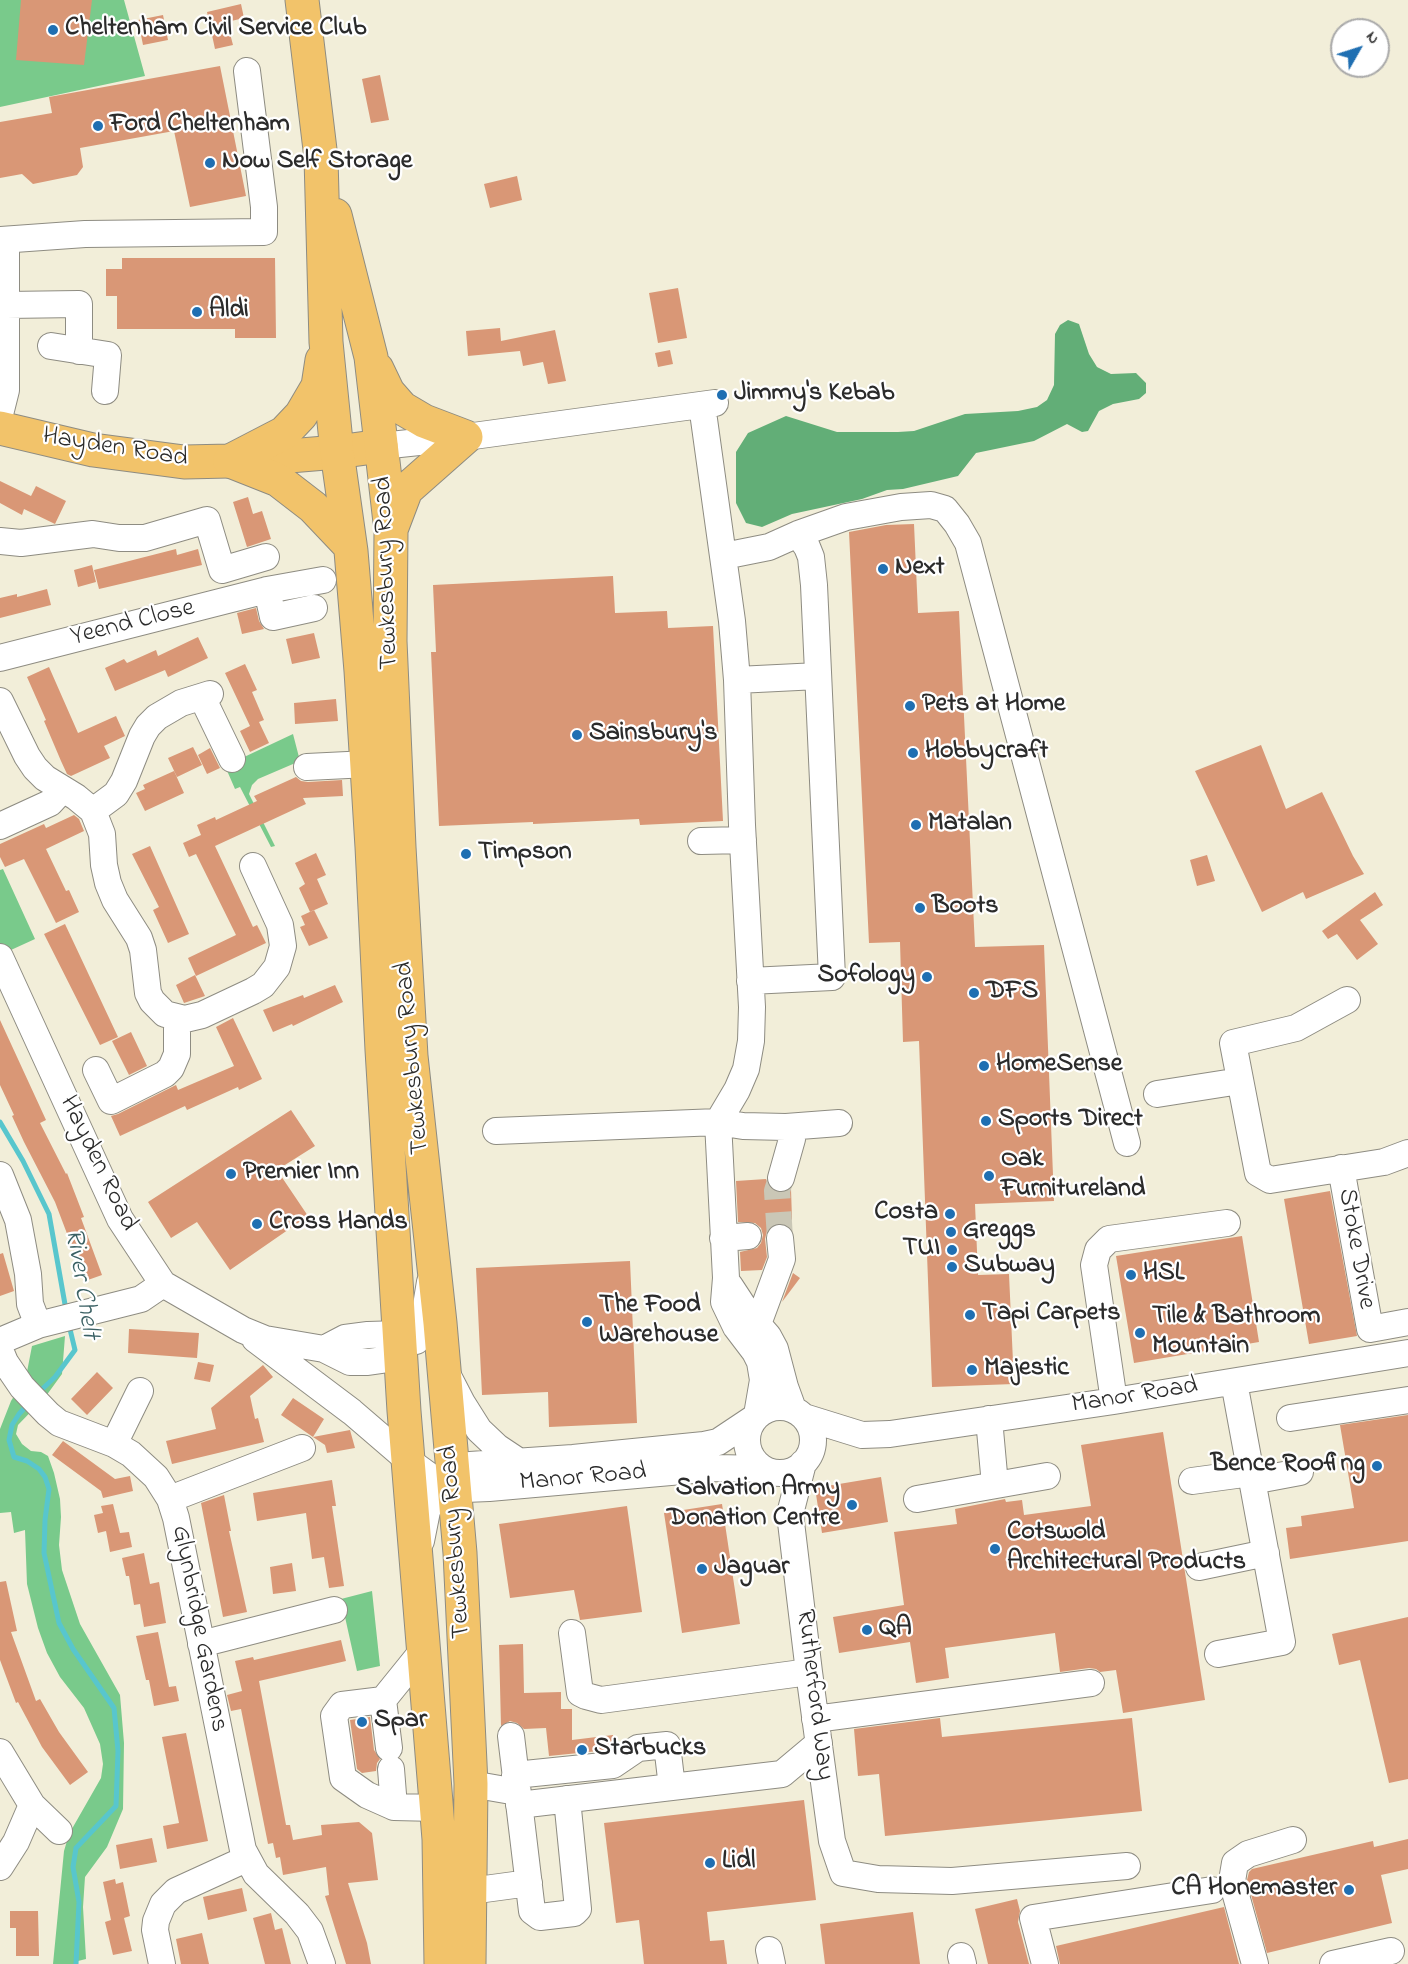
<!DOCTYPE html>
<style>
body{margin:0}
#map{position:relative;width:1408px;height:1964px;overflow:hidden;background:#f2eed9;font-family:"Indie Flower",sans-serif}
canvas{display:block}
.north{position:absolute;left:1330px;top:18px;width:60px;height:60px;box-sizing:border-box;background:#fff;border:2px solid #aaa;border-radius:50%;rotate:51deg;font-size:16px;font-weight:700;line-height:24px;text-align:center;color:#2b2b2b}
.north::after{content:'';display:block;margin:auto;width:21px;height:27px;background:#1f6fb2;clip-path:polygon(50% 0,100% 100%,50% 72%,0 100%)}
</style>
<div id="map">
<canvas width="1408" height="1964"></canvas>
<div class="north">N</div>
</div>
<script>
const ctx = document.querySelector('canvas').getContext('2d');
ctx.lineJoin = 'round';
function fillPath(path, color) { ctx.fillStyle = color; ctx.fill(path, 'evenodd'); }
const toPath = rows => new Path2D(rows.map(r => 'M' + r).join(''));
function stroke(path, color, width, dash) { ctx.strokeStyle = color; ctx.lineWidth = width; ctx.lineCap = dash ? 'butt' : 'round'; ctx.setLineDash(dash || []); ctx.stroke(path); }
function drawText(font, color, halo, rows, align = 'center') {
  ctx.font = font + ' "Indie Flower",sans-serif'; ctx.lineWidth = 4.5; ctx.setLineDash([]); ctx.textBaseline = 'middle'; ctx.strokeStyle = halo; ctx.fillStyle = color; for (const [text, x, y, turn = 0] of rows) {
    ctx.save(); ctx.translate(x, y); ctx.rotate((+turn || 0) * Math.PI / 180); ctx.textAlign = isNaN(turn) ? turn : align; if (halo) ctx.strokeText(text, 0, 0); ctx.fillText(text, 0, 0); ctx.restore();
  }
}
fillPath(toPath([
 [0,0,124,0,145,76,0,107],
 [293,734,300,761,258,779,252,785,249,794,275,846,271,847,240,787,235,789,225,766],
 [3,869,35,939,0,955,0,870],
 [65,1336,62,1374,46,1396,18,1425,16,1434,22,1444,31,1451,41,1452,48,1456,54,1473,60,1499,61,1517,59,1545,62,1570,80,1624,120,1695,124,1743,123,1809,107,1847,85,1877,83,1907,86,1959,74,1962,74,1964,53,1964,64,1851,69,1834,101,1778,103,1764,100,1744,84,1708,60,1677,47,1653,38,1628,27,1584,25,1530,14,1533,11,1512,0,1513,0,1429,11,1401,26,1377,32,1346],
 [372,1591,380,1666,357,1671,341,1599]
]), '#79ca8b');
fillPath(toPath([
 [1068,320,1079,324,1089,354,1097,367,1111,374,1136,373,1146,383,1146,393,1139,399,1113,404,1099,411,1088,431,1082,432,1067,424,1034,441,976,453,958,476,903,489,887,490,862,499,792,514,762,527,746,523,736,503,736,452,748,433,786,416,837,432,898,432,914,431,965,414,1018,411,1037,407,1047,400,1054,385,1055,334,1060,325]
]), '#62ae77');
stroke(toPath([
 [0,1122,23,1161,49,1214,66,1310],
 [37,1394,55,1377,75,1350,69,1325],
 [29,1403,19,1414,12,1425,9,1440,14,1457,27,1461,39,1469,45,1477,49,1489,45,1520,44,1553,59,1623,73,1649,114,1708,118,1751,116,1806,76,1848,73,1867,79,1902,76,1964]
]), '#58c6cd', 5);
fillPath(toPath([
 [21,0,92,0,84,65,16,60],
 [241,4,244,18,227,22,233,45,215,49,207,12],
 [163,15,168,40,143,45,138,20],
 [220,66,246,196,190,207,174,131,80,148,83,167,77,175,33,184,22,174,0,178,0,122,52,113,49,97],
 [380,75,389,120,371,123,362,79],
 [517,176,522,200,490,208,484,184],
 [122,258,275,258,276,338,235,338,235,329,117,329,117,296,106,296,106,269,122,269],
 [678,288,687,338,658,343,649,293],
 [500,328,501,341,555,330,566,381,548,384,543,362,523,366,520,351,468,356,466,331],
 [670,350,673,364,658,367,655,353],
 [0,481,31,496,36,486,66,501,55,524,24,509,22,515,0,503],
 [248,497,253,514,262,511,271,539,247,547,233,502],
 [914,524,918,613,959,611,975,947,1044,945,1054,1201,975,1204,978,1275,1009,1274,1014,1384,932,1387,919,1041,903,1042,900,942,869,943,849,532,886,525],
 [176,549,177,555,198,549,202,565,99,589,94,570],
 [92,565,96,582,78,587,74,570],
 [613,576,615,613,667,611,668,628,713,626,723,821,640,825,639,819,533,824,533,822,439,826,431,652,436,652,433,585],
 [47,589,51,605,0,618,0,598,17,594,17,597],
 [256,608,259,621,264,629,242,634,237,613],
 [314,633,320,658,292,664,286,639],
 [198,637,208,658,168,677,165,670,115,691,105,668,124,659,127,663,156,650,158,656],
 [245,664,257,690,252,692,264,720,259,722,269,743,250,752,240,731,250,726,225,673],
 [49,667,78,733,116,716,125,736,104,746,110,758,71,776,67,774,61,761,44,721,46,720,27,677],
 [336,699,338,721,295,724,294,703],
 [1261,745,1286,809,1322,792,1353,856,1364,874,1306,899,1303,892,1262,912,1195,771],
 [193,747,202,765,177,777,168,758],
 [210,748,220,768,207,774,198,755],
 [174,771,184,793,145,811,136,793,145,789,143,785],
 [296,777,301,781,308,782,342,780,343,796,303,798,306,804,215,846,253,927,257,925,266,943,196,976,188,958,236,935,196,854,189,857,183,843,201,835,197,825,215,817,216,820,257,801,254,796],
 [74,815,79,819,84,831,46,849,66,891,69,890,79,912,56,923,24,859,5,867,0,857,0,844,44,824,46,828],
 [150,846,189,934,168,943,153,910,159,907,132,854],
 [316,853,326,875,317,879,328,904,310,912,299,888,305,884,295,863],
 [1207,855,1215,881,1197,886,1190,860],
 [1375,892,1383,905,1360,920,1378,944,1357,960,1337,934,1328,939,1322,931],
 [314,910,328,938,309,946,300,927,305,925,301,916],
 [65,924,118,1037,100,1045,44,934],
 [195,975,205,996,184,1003,176,985],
 [335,985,343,1002,293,1026,292,1024,273,1032,263,1010,303,995,304,998],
 [233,1018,262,1079,239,1090,238,1087,187,1110,185,1106,120,1136,111,1116,118,1114,176,1085,178,1090,234,1066,216,1027],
 [0,1020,46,1120,40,1123,66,1174,67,1173,84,1217,81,1218,102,1275,85,1281,55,1202,24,1142,12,1116,14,1115,0,1085],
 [131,1032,147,1066,129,1075,112,1041],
 [291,1110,315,1146,277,1170,308,1216,230,1270,197,1222,171,1238,148,1202],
 [766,1179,770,1188,776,1192,784,1193,791,1189,792,1219,788,1226,778,1223,771,1226,767,1231,765,1239,767,1257,762,1270,741,1271,740,1252,757,1248,761,1243,763,1235,761,1228,755,1223,738,1222,736,1181],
 [1330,1191,1357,1336,1309,1344,1284,1199],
 [1242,1236,1259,1342,1134,1363,1116,1256],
 [3,1253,14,1291,0,1296,0,1254],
 [630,1261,637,1423,549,1427,548,1392,482,1395,476,1268],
 [793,1273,800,1278,782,1302],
 [129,1329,199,1333,197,1358,128,1353],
 [198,1362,214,1365,210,1382,194,1379],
 [263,1365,273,1377,250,1396,255,1419,258,1418,264,1442,172,1464,166,1441,216,1429,211,1408],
 [97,1372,113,1388,87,1415,71,1399],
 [293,1398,324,1419,313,1437,281,1415],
 [1408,1415,1408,1541,1290,1559,1286,1528,1302,1526,1301,1516,1354,1508,1340,1425],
 [350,1430,355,1448,327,1453,325,1445,313,1437],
 [1163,1432,1205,1700,1123,1713,1116,1670,1100,1672,1096,1669,1089,1668,1060,1672,1055,1633,945,1648,949,1678,916,1683,910,1642,839,1653,833,1617,904,1605,894,1532,957,1524,955,1509,1005,1499,1006,1502,1022,1500,1024,1515,1091,1506,1081,1445],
 [63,1441,115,1479,130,1476,133,1491,103,1498,101,1491,52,1455],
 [881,1477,888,1522,822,1533,815,1488],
 [332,1480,336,1506,332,1506,344,1586,329,1588,324,1557,312,1559,306,1513,257,1521,253,1493],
 [224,1495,231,1531,229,1531,247,1612,223,1617,201,1503],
 [113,1504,120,1533,129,1532,132,1547,110,1552,106,1531,98,1533,94,1515,103,1513,101,1506],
 [722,1504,740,1624,682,1633,664,1513],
 [627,1506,642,1612,580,1620,574,1590,510,1598,499,1524],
 [144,1553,150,1584,159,1582,166,1623,144,1627,140,1604,134,1605,129,1576,126,1576,122,1558],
 [292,1563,296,1591,273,1594,270,1567],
 [6,1581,17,1631,11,1632,36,1701,40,1699,59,1732,88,1772,70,1785,42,1747,18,1702,16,1703,0,1660,0,1582],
 [1408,1617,1408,1779,1389,1783,1360,1660,1339,1665,1332,1634],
 [158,1632,169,1687,176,1686,179,1701,154,1706,149,1680,146,1680,136,1636],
 [341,1640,346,1661,259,1681,286,1825,290,1825,293,1840,322,1835,321,1825,359,1822,372,1833,378,1880,348,1883,367,1943,371,1964,346,1964,325,1896,329,1895,326,1867,283,1875,280,1857,276,1858,273,1843,268,1844,241,1709,231,1711,227,1695,242,1691,235,1661,253,1657,254,1660],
 [523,1644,524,1693,561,1692,561,1709,572,1709,572,1740,613,1735,614,1746,608,1750,549,1756,546,1728,524,1729,517,1723,510,1721,501,1726,499,1645],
 [370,1717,374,1750,380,1759,377,1763,376,1771,362,1773,357,1769,350,1720],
 [940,1718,942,1737,1132,1718,1142,1811,885,1836,879,1774,858,1776,854,1729],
 [186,1733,208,1841,167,1849,163,1826,179,1823,162,1737],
 [804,1800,816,1900,707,1912,710,1941,724,1940,727,1964,644,1964,639,1920,616,1923,604,1823],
 [152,1838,157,1862,120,1869,116,1845],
 [1408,1839,1408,1869,1381,1875,1392,1923,1267,1953,1247,1880,1249,1872,1252,1869,1373,1841,1374,1847],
 [115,1879,116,1884,123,1882,130,1916,124,1918,132,1951,113,1955,105,1922,111,1920,103,1882],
 [242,1888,247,1911,208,1920,203,1897],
 [1017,1899,1020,1911,1018,1922,1029,1964,988,1964,975,1909],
 [1224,1907,1239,1964,1060,1964,1056,1946],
 [10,1911,38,1911,39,1956,16,1956,16,1928,10,1928],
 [913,1912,920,1964,825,1964,820,1924],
 [271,1913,275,1930,282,1928,291,1964,265,1964,253,1918],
 [202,1933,209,1964,181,1964,176,1939]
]), '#d99776');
stroke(toPath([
 [780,1238,777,1191,781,1178]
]), '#cac7b6', 26, [26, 13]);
const minor = toPath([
 [0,240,85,234,264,232,264,207,247,71],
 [6,305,79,304,79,351],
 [51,346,108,355,105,391],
 [702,405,732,621,737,680,742,825,752,1007,751,1041,746,1069,737,1090,718,1122,726,1278,724,1302,736,1327,755,1352,760,1362,763,1380,757,1415],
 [0,414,6,390,6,240],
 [381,446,466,437,715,403],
 [0,541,21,543,93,534,119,538,145,538,207,520,222,570,266,557],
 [724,556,769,547,798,534,846,517,901,507,931,505,945,509,957,524,968,543,1127,1143],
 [267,590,273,617,314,608],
 [0,658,267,590,323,580],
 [737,680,818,676],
 [202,697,232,759],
 [0,701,27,756,35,768,45,778,76,797,93,811,102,834,104,865,108,883,115,900,139,938,143,950,148,993,152,1001,165,1014,185,1019,202,1015,253,991,263,985,277,967,283,946,280,925,253,866],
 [307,767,368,764],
 [93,811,116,794,124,781,142,736,148,726,157,717,181,703,210,694],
 [0,826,50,803,62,790],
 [701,841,743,840],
 [0,957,120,1219,163,1284,243,1330,265,1339,324,1349,350,1362,368,1362,382,1360,391,1355,409,1337,421,1319,426,1306,430,1282],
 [750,981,832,977,814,585,811,557,807,547,798,534],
 [1347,1000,1296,1028,1233,1043,1258,1173,1270,1180,1384,1162,1408,1153],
 [96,1070,111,1101,165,1074,171,1068,177,1054,177,1018],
 [1157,1094,1240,1081],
 [496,1131,718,1122,743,1126,786,1127,839,1123],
 [1341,1168,1370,1329,1408,1322],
 [0,1175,18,1220,28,1274,30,1304,38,1325],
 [781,1178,792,1139,786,1127],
 [723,1238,748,1236],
 [730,1286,747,1312,768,1336,775,1349,785,1387,793,1409],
 [758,1324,782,1259,780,1238],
 [255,1339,352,1412,409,1461,431,1477,454,1487,465,1489,489,1488,716,1468,764,1469],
 [0,1341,38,1325,141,1299,163,1284],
 [324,1349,345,1338,368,1335,400,1334,416,1341],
 [0,1350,5,1362,22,1387,48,1414,59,1423,114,1444,131,1454,156,1477,170,1499,176,1518,243,1850,256,1874,297,1914,310,1931,322,1964],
 [448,1376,462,1403,479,1430,497,1447,518,1461],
 [1114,1401,1094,1265,1098,1250,1109,1239,1227,1223],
 '747 1440a33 33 0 1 1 66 0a33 33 0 1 1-66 0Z',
 [804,1417,862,1435,890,1434,1114,1401,1408,1353],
 [1290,1418,1408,1400],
 [989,1419,995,1485],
 [114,1444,140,1391],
 [803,1463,790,1514,809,1672,832,1841,843,1873,878,1879,952,1881,1127,1866],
 [1192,1481,1251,1473],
 [1252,1481,1300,1472],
 [170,1499,302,1448],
 [917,1499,1047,1476],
 [421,1541,427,1511,436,1492,453,1474,470,1465,573,1458,704,1445,718,1442,754,1418],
 [1199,1567,1266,1553],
 [572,1633,580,1693,586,1696,601,1700,809,1672],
 [201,1644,334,1610],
 [1218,1654,1282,1642,1234,1382],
 [383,1700,342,1705,334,1716,343,1778,367,1795,394,1807],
 [815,1719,1091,1683],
 [511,1736,532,1911,540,1917,574,1913,578,1909,567,1799],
 [389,1748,383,1700,425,1648],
 [0,1752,32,1805,16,1842,0,1867],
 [391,1769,394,1807,437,1808],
 [515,1775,613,1765,638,1748,667,1745,672,1787],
 [471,1784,517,1792],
 [32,1805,59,1831],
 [519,1805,782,1774,819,1743],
 [470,1891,529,1883],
 [769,1950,772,1964],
 [961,1956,963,1964],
 [162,1964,155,1930,156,1921,163,1904,176,1891,246,1859],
 [1045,1964,1033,1918,1212,1890],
 [1255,1964,1232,1881,1235,1863,1248,1854,1293,1840],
 [1333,1964,1391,1951]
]);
const major = toPath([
 [0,428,93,450,184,462,230,461,337,452,381,446]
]);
const highway = toPath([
 [302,0,321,158,326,342,337,452,351,551,361,671,372,847,382,1050,404,1411,439,1839,441,1964],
 [335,215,371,357,391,531,390,641,399,847,411,1056,440,1323,460,1553,471,1784,469,1964],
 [377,369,388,392,402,408,424,421,466,437,406,490,392,527],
 [230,461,284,433,301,415,318,386,322,360],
 [230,461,278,480,313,507,350,546]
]);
stroke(minor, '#8e8c82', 28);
stroke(major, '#8e8c82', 35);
stroke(highway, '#8e8c82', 35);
stroke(minor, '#fff', 26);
stroke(major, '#f2c36a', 33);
stroke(highway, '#f2c36a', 33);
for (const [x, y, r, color] of [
 [53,30,6,"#1f6fb2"],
 [98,126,6,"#1f6fb2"],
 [210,163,6,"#1f6fb2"],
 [197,312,6,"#1f6fb2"],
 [722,395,6,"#1f6fb2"],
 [883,569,6,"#1f6fb2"],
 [910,706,6,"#1f6fb2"],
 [577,735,6,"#1f6fb2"],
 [913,753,6,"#1f6fb2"],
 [916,825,6,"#1f6fb2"],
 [466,854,6,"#1f6fb2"],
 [920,908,6,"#1f6fb2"],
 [927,977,6,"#1f6fb2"],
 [974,993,6,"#1f6fb2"],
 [984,1066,6,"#1f6fb2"],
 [986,1121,6,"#1f6fb2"],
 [231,1174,6,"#1f6fb2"],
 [989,1176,6,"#1f6fb2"],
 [950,1214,6,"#1f6fb2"],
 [257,1224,6,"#1f6fb2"],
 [951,1232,6,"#1f6fb2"],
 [952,1250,6,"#1f6fb2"],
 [952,1267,6,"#1f6fb2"],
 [1131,1275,6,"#1f6fb2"],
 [970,1315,6,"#1f6fb2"],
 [587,1322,6,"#1f6fb2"],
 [1140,1333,6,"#1f6fb2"],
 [972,1370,6,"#1f6fb2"],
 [1377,1466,6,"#1f6fb2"],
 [852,1505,6,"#1f6fb2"],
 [995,1549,6,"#1f6fb2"],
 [702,1569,6,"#1f6fb2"],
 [867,1630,6,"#1f6fb2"],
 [362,1722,6,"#1f6fb2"],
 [582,1750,6,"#1f6fb2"],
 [710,1863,6,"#1f6fb2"],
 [1349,1890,6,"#1f6fb2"]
]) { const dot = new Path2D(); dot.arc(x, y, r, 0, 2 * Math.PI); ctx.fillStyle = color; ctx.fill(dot); stroke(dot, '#fff', 2); }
drawText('bold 26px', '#2b2b2b', '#fff', [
 ["Cheltenham Civil Service Club",65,30],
 ["Ford Cheltenham",110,126],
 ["Now Self Storage",222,163],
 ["Aldi",209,312],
 ["Jimmy's Kebab",734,395],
 ["Next",895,569],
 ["Pets at Home",922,706],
 ["Sainsbury's",589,735],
 ["Hobbycraft",925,753],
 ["Matalan",928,825],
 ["Timpson",478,854],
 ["Boots",932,908],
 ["Sofology",915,977,"right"],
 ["DFS",986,993],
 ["HomeSense",996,1066],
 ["Sports Direct",998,1121],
 ["Oak",1001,1161],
 ["Furnitureland",1001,1191],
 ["Premier Inn",243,1174],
 ["Costa",938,1214,"right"],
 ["Cross Hands",269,1224],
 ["Greggs",963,1232],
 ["TUI",940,1250,"right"],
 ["Subway",964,1267],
 ["HSL",1143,1275],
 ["The Food",599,1307],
 ["Warehouse",599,1337],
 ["Tapi Carpets",982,1315],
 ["Tile & Bathroom",1152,1318],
 ["Mountain",1152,1348],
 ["Majestic",984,1370],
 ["Bence Roofing",1365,1466,"right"],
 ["Salvation Army",840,1490,"right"],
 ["Donation Centre",840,1520,"right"],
 ["Cotswold",1007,1534],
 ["Architectural Products",1007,1564],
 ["Jaguar",714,1569],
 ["QA",879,1630],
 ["Spar",374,1722],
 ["Starbucks",594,1750],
 ["Lidl",722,1863],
 ["CA Honemaster",1337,1890,"right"]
], 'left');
drawText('26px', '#2b2b2b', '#fff', [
 ["Hayden Road",115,449,9],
 ["Tewkesbury Road",388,573,-92],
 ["Yeend Close",133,624,-14],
 ["Tewkesbury Road",414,1058,-95],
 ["Hayden Road",97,1164,64],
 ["Stoke Drive",1355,1249,80],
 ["Manor Road",1135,1397,-9],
 ["Manor Road",583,1479,-5],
 ["Tewkesbury Road",457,1542,-94],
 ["Glynbridge Gardens",198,1629,79],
 ["Rutherford Way",813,1695,83]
]);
drawText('italic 27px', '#3b6164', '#fff', [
 ["River Chelt",80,1284,81]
]);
</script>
